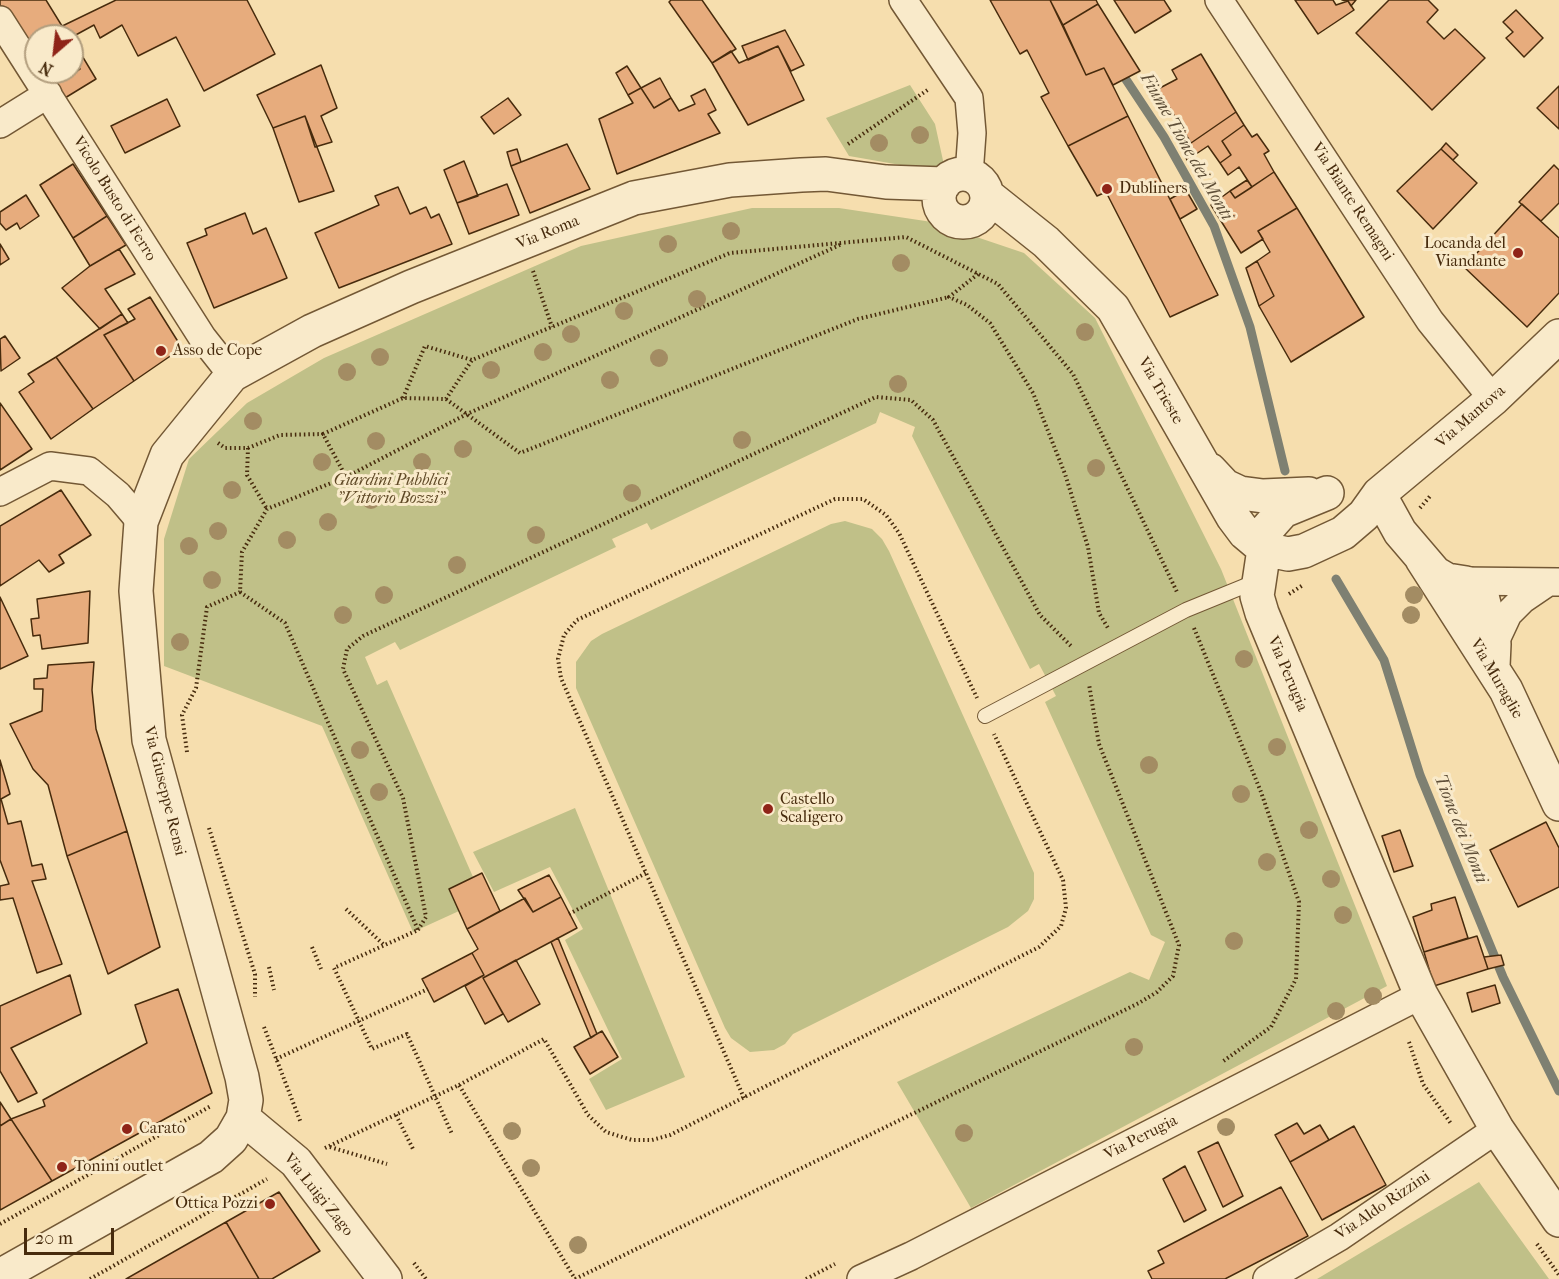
<!DOCTYPE html>
<style>
body{margin:0}
#map{position:relative;width:1559px;height:1279px;overflow:hidden;background:#f6deae;font-family:"IM FELL French Canon",serif}
canvas{display:block}
.north{position:absolute;left:24px;top:24px;width:60px;height:60px;box-sizing:border-box;background:#f9eaca;border:2px solid #b29e7e;border-radius:50%;rotate:208deg;font-size:16px;font-weight:700;line-height:24px;text-align:center;color:#472b0d}
.north::after{content:'';display:block;margin:auto;width:21px;height:27px;background:#8f2418;clip-path:polygon(50% 0,100% 100%,50% 72%,0 100%)}
.scale{position:absolute;left:24px;top:1228px;width:90px;height:27px;box-sizing:border-box;border:3px solid #472b0d;border-top:0;padding-left:8px;font-size:18px;line-height:21px;white-space:nowrap;color:#472b0d;-webkit-text-stroke:4px #f9eaca;paint-order:stroke}
</style>
<div id="map">
<canvas width="1559" height="1279"></canvas>
<div class="north">N</div>
<div class="scale">20 m</div>
</div>
<script>
const ctx = document.querySelector('canvas').getContext('2d');
ctx.lineJoin = 'round';
function fillPath(path, color) { ctx.fillStyle = color; ctx.fill(path, 'evenodd'); }
const toPath = rows => new Path2D(rows.map(r => 'M' + r).join(''));
function stroke(path, color, width, dash) { ctx.strokeStyle = color; ctx.lineWidth = width; ctx.lineCap = dash ? 'butt' : 'round'; ctx.setLineDash(dash || []); ctx.stroke(path); }
function drawText(font, color, halo, rows, align = 'center') {
  ctx.font = font + ' "IM FELL French Canon",serif'; ctx.lineWidth = 6; ctx.setLineDash([]); ctx.textBaseline = 'middle'; ctx.strokeStyle = halo; ctx.fillStyle = color; for (const [text, x, y, turn = 0] of rows) {
    ctx.save(); ctx.translate(x, y); ctx.rotate((+turn || 0) * Math.PI / 180); ctx.textAlign = isNaN(turn) ? turn : align; if (halo) ctx.strokeText(text, 0, 0); ctx.fillText(text, 0, 0); ctx.restore();
  }
}
fillPath(toPath([
 [910,85,935,124,944,165,935,171,849,156,826,118],
 [752,208,839,208,932,222,1024,253,1095,318,1221,569,1387,986,971,1208,897,1082,1130,972,1149,980,1165,942,1151,935,1045,702,1056,696,1039,664,1030,669,912,436,915,427,880,412,876,423,651,530,647,523,612,539,616,547,400,650,395,642,365,657,377,685,387,680,473,877,449,889,459,911,413,932,322,726,164,666,164,539,189,459,247,403,324,358,581,246],
 [845,521,872,529,882,539,889,551,1034,873,1034,899,1028,911,1008,927,793,1034,785,1044,774,1050,750,1052,731,1038,725,1028,576,688,576,662,591,641,602,634,831,524],
 [575,808,685,1077,606,1110,589,1079,622,1059,565,940,583,929,550,867,494,892,473,852],
 [1479,1182,1549,1279,1317,1279]
]), '#c0c088');
stroke(toPath([
 [1119,69,1164,137,1214,226,1250,327,1285,471],
 [1336,579,1384,660,1420,775,1503,977,1559,1091]
]), '#7e8072', 9);
const building = toPath([
 [0,0,46,0,62,26,54,30,59,36,36,36,36,63,0,5,0,0],
 [116,0,247,0,275,54,204,91,176,37,138,56,122,25,100,38,94,25,72,37,59,36,54,30,116,0],
 [671,0,702,0,736,49,712,63,669,2,671,0],
 [990,0,1050,0,1086,75,1104,68,1128,116,1068,146,1041,97,1049,93,1027,50,1020,54,990,0],
 [1050,0,1096,0,1098,4,1063,25,1050,0],
 [1114,0,1164,0,1171,11,1135,33,1114,0],
 [1295,0,1333,0,1336,5,1348,1,1354,10,1318,34,1295,0],
 [1342,0,1356,0,1351,6,1348,1,1342,0],
 [1389,0,1428,0,1438,10,1427,22,1444,39,1455,29,1485,58,1432,110,1356,33,1389,0],
 [1098,4,1140,71,1113,85,1104,68,1086,75,1063,25,1098,4],
 [1516,10,1543,38,1524,57,1506,38,1513,32,1503,22,1516,10],
 [785,30,804,65,791,71,778,46,748,60,742,46,785,30],
 [72,39,96,79,60,101,51,87,80,69,72,56,72,39],
 [778,46,804,100,748,125,712,63,731,51,739,63,778,46],
 [1201,54,1236,112,1191,143,1158,89,1177,79,1172,70,1201,54],
 [72,56,80,69,51,87,42,72,72,72,72,56],
 [321,65,337,108,321,116,332,142,315,147,305,116,273,128,257,95,321,65],
 [627,66,641,88,628,95,616,73,627,66],
 [660,78,671,98,654,108,641,88,660,78],
 [1559,86,1559,129,1537,108,1559,86],
 [641,88,654,108,671,98,679,111,695,104,691,96,705,89,716,110,708,114,720,133,617,174,599,119,633,103,628,95,641,88],
 [508,98,521,115,494,134,481,117,508,98],
 [167,99,180,126,125,153,111,126,167,99],
 [1236,112,1244,125,1222,141,1231,155,1220,163,1208,146,1187,160,1178,141,1185,136,1191,143,1236,112],
 [305,116,334,191,299,202,273,128,305,116],
 [1128,116,1218,295,1170,317,1106,192,1097,196,1068,146,1128,116],
 [1244,125,1252,137,1257,134,1269,151,1264,154,1274,172,1252,187,1239,167,1228,175,1220,163,1231,155,1222,141,1244,125],
 [1446,143,1458,155,1453,160,1441,149,1446,143],
 [567,144,590,189,530,213,511,166,567,144],
 [517,149,521,162,511,166,507,152,517,149],
 [1441,149,1477,183,1433,229,1397,191,1441,149],
 [464,161,478,196,457,203,444,170,464,161],
 [73,164,107,216,73,238,40,185,73,164],
 [1554,165,1559,170,1559,203,1541,221,1519,202,1554,165],
 [1274,172,1297,208,1258,231,1263,239,1241,253,1211,205,1230,191,1235,198,1274,172],
 [1247,180,1252,187,1235,198,1230,191,1247,180],
 [507,184,519,215,469,234,457,203,507,184],
 [398,187,410,214,426,207,431,218,439,214,452,244,339,288,315,233,379,205,375,196,398,187],
 [1186,190,1197,209,1180,219,1170,199,1186,190],
 [26,195,39,216,20,229,17,223,6,230,0,223,0,212,26,195],
 [1522,204,1559,238,1559,293,1527,327,1464,267,1522,204],
 [1297,208,1364,317,1291,362,1259,306,1274,296,1257,261,1270,252,1258,231,1297,208],
 [245,213,253,234,266,228,287,278,214,308,187,243,207,235,205,229,245,213],
 [107,216,126,245,90,266,73,238,107,216],
 [0,244,9,259,0,265,0,244],
 [119,249,135,274,105,289,122,314,100,329,62,288,90,266,119,249],
 [1257,261,1274,296,1259,306,1246,268,1257,261],
 [150,297,182,348,134,381,104,335,135,319,128,309,150,297],
 [122,314,128,323,104,335,134,381,93,409,56,357,122,314],
 [5,336,20,358,1,371,0,339,5,336],
 [56,357,93,409,51,439,19,392,34,382,28,374,56,357],
 [0,403,32,449,0,470,0,403],
 [61,490,91,535,59,555,64,563,49,572,39,560,0,586,0,526,61,490],
 [90,591,88,643,42,649,40,635,33,636,31,619,39,618,37,599,90,591],
 [0,597,28,656,0,669,0,597],
 [94,662,92,690,96,729,127,831,67,856,48,785,33,769,10,724,42,711,43,689,34,689,34,679,47,678,48,665,94,662],
 [0,760,10,794,1,799,8,824,21,821,32,866,42,864,46,879,32,881,62,964,37,973,13,898,0,900,0,886,9,884,0,860,0,760],
 [1546,822,1559,848,1559,887,1518,907,1490,850,1546,822],
 [1400,830,1413,866,1394,872,1382,836,1400,830],
 [127,831,160,947,108,974,67,856,127,831],
 [482,873,500,911,467,929,449,889,482,873],
 [549,875,561,897,533,912,518,890,549,875],
 [561,897,577,928,483,978,503,1014,485,1024,465,986,484,975,472,953,478,949,467,929,525,898,533,912,561,897],
 [1455,897,1468,938,1424,952,1413,917,1432,910,1431,904,1455,897],
 [1477,936,1488,969,1434,986,1424,952,1477,936],
 [558,938,597,1034,591,1038,551,942,558,938],
 [472,953,484,975,434,1002,422,979,472,953],
 [1501,955,1504,965,1488,969,1484,957,1501,955],
 [516,960,540,1004,508,1022,483,978,516,960],
 [70,975,81,1014,11,1048,37,1093,18,1102,0,1071,0,1006,70,975],
 [1495,985,1500,1003,1472,1012,1467,993,1495,985],
 [178,989,212,1093,52,1181,11,1119,45,1106,43,1100,147,1043,135,1005,178,989],
 [602,1031,618,1057,590,1074,574,1047,602,1031],
 [0,1102,11,1119,0,1126,0,1102],
 [11,1119,52,1181,0,1210,0,1126,11,1119],
 [1297,1123,1304,1134,1320,1125,1329,1140,1290,1162,1275,1135,1297,1123],
 [1354,1126,1386,1185,1322,1220,1290,1162,1354,1126],
 [1218,1142,1243,1196,1223,1207,1198,1152,1218,1142],
 [1185,1166,1206,1210,1184,1222,1163,1179,1185,1166],
 [1281,1187,1308,1236,1225,1279,1152,1279,1148,1271,1164,1263,1158,1251,1281,1187],
 [279,1192,320,1251,272,1279,259,1279,226,1222,279,1192],
 [226,1222,259,1279,126,1279,226,1222]
]);
fillPath(building, '#e7ac7d');
stroke(building, '#472b0d', 1.5);
const service = toPath([
 [985,716,1186,610,1257,581]
]);
const minor = toPath([
 [903,0,969,98,972,133,969,175],
 [1219,0,1430,321,1493,399],
 [0,20,202,337,232,375],
 [0,124,48,94],
 [0,492,50,466,89,471,118,495,141,522],
 [1459,581,1559,582],
 [1494,644,1508,614,1523,599,1548,582],
 [861,1279,911,1256,1421,995],
 [1267,1279,1339,1237,1497,1129]
]);
const tertiary = toPath([
 '939 198a24 24 0 1 1 48 0a24 24 0 1 1-48 0Z',
 [987,195,1046,242,1113,308,1233,517,1245,533,1264,549,1288,554,1304,551,1343,533,1364,515,1379,494,1493,399,1559,336],
 [1210,470,1225,486,1240,493,1263,496,1309,494],
 [1327,493,1283,511,1267,529,1257,596,1262,613,1421,995,1497,1129,1559,1220],
 [1379,494,1400,532,1435,573,1447,580,1466,583,1482,596,1494,644,1493,666],
 [1422,559,1506,690,1559,804],
 [243,1118,296,1162,385,1279],
 [0,1276,211,1157,231,1139,243,1118,246,1100,242,1077,149,740,136,591,141,522,167,455,232,375,312,331,411,287,634,198,730,180,801,175,826,174,886,182,944,184]
]);
stroke(service, '#735835', 16);
stroke(minor, '#735835', 30);
stroke(tertiary, '#735835', 36);
stroke(toPath([
 [848,144,929,89],
 [533,271,552,327],
 [978,274,949,297,967,305,990,323,1033,393,1065,474,1088,547,1099,613,1108,628],
 [403,398,425,346,472,360],
 [446,399,520,453,858,319,949,297],
 [218,443,225,448,248,448,280,435,323,434],
 [248,448,247,475,267,509],
 [346,477,467,414,842,244],
 [1420,508,1431,495],
 [240,592,285,623,418,930,334,968,372,1049,407,1034,452,1134],
 [1289,594,1303,585],
 [1194,628,1261,792,1299,902,1296,979,1271,1027,1222,1062],
 [187,752,182,715,196,688,207,607,240,592,242,552,267,509,346,477,323,434,403,398,446,399,472,360,730,253,906,237,998,284,1073,374,1177,592],
 [209,828,255,974,255,997],
 [346,909,384,945],
 [569,914,646,873],
 [418,930,426,917,403,798,343,669,347,649,363,636,876,397,911,400,933,420,1040,615,1071,646],
 [312,947,321,969],
 [269,967,274,990],
 [264,1027,301,1123],
 [1409,1042,1423,1084,1452,1125],
 [276,1059,428,989],
 [459,1085,544,1039,588,1115,606,1132,632,1140,652,1140,670,1135,1039,947,1061,926,1066,908,1063,880,994,734],
 [744,1098,561,678,558,659,564,635,577,620,835,499,863,499,886,515,899,533,977,698],
 [396,1115,414,1151],
 [330,1147,387,1164],
 [325,1148,459,1085,575,1279],
 [0,1224,211,1106],
 [1537,1244,1559,1275],
 [414,1263,426,1279],
 [90,1279,267,1179],
 [575,1279,1139,1003,1157,992,1173,976,1179,945,1099,744,1089,684],
 [806,1279,835,1264]
]), '#472b0d', 4, [1.5, 3]);
stroke(service, '#f9eaca', 14);
stroke(minor, '#f9eaca', 27);
stroke(tertiary, '#f9eaca', 33);
ctx.fillStyle = '#a38c63';
for (const [x, y] of [
 [920,135],
 [879,143],
 [731,231],
 [668,244],
 [901,263],
 [697,299],
 [624,311],
 [1085,332],
 [571,334],
 [543,352],
 [380,357],
 [659,358],
 [491,370],
 [347,372],
 [610,380],
 [898,384],
 [253,421],
 [742,440],
 [376,441],
 [463,449],
 [322,462],
 [422,462],
 [1096,468],
 [232,490],
 [632,493],
 [371,500],
 [328,522],
 [218,531],
 [536,535],
 [287,540],
 [189,546],
 [457,565],
 [212,580],
 [384,595],
 [1414,595],
 [343,615],
 [1411,615],
 [180,642],
 [1244,659],
 [1277,747],
 [360,750],
 [1149,765],
 [379,792],
 [1241,794],
 [1309,830],
 [1267,862],
 [1331,879],
 [1343,915],
 [1234,941],
 [1373,996],
 [1336,1011],
 [1134,1047],
 [1226,1127],
 [512,1131],
 [964,1133],
 [531,1168],
 [578,1245]
]) { ctx.beginPath(); ctx.arc(x, y, 9, 0, 2 * Math.PI); ctx.fill(); }
for (const [x, y, r, color] of [
 [1107,189,6,"#8f2418"],
 [1518,253,6,"#8f2418"],
 [161,351,6,"#8f2418"],
 [768,809,6,"#8f2418"],
 [127,1129,6,"#8f2418"],
 [62,1167,6,"#8f2418"],
 [270,1204,6,"#8f2418"]
]) { const dot = new Path2D(); dot.arc(x, y, r, 0, 2 * Math.PI); ctx.fillStyle = color; ctx.fill(dot); stroke(dot, '#f9eaca', 2); }
drawText('16px', '#472b0d', '#f9eaca', [
 ["Dubliners",1119,189],
 ["Locanda del",1506,244,"right"],
 ["Viandante",1506,262,"right"],
 ["Asso de Cope",173,351],
 ["Castello",780,800],
 ["Scaligero",780,818],
 ["Carato",139,1129],
 ["Tonini outlet",74,1167],
 ["Ottica Pozzi",258,1204,"right"]
], 'left');
drawText('16px', '#472b0d', '#f9eaca', [
 ["Vicolo Busto di Ferro",114,199,58],
 ["Via Biante Remagni",1352,202,57],
 ["Via Roma",548,233,-22],
 ["Via Trieste",1160,391,60],
 ["Via Mantova",1471,417,-41],
 ["Via Perugia",1287,674,67],
 ["Via Muraglie",1496,679,60],
 ["Via Giuseppe Rensi",164,791,76],
 ["Via Perugia",1141,1138,-27],
 ["Via Luigi Zago",318,1195,51],
 ["Via Aldo Rizzini",1383,1206,-34]
]);
drawText('italic 16px', '#5f4926', '#f9eaca', [
 ["Giardini Pubblici",391,481],
 ["\"Vittorio Bozzi\"",391,499]
]);
drawText('italic 18px', '#5e4e37', '#f9eaca', [
 ["Fiume Tione dei Monti",1186,147,60],
 ["Tione dei Monti",1460,829,68]
]);
</script>
